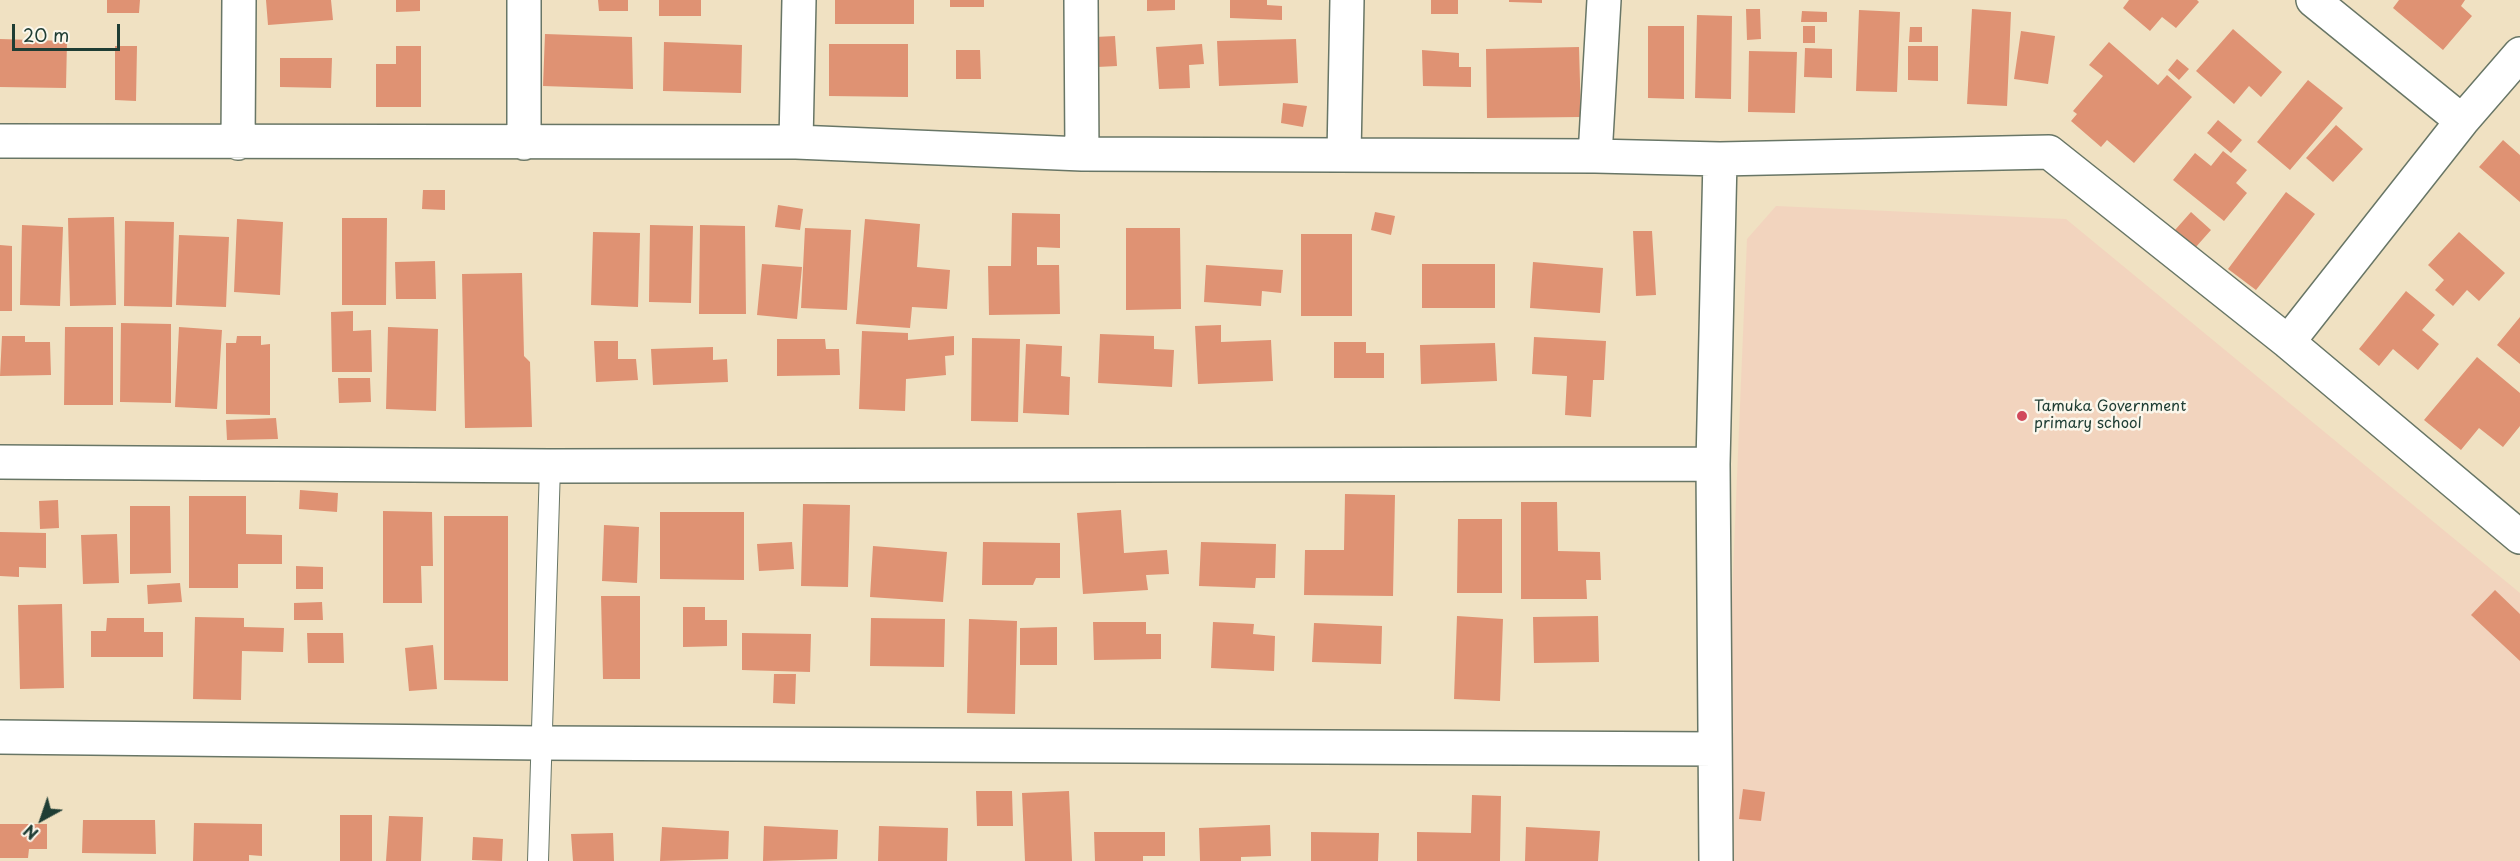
<!DOCTYPE html>
<style>
body{margin:0}
#map{position:relative;width:2520px;height:861px;overflow:hidden;background:#f0e1c2;font-family:"Playpen Sans",sans-serif}
canvas{display:block}
.north{position:absolute;left:12px;top:789px;width:60px;height:60px;-webkit-text-stroke:4px #fbf7ec;paint-order:stroke;rotate:220deg;font-size:16px;font-weight:700;line-height:24px;text-align:center;color:#1f3d34}
.north::after{content:'';display:block;margin:auto;width:21px;height:27px;background:#1f3d34;clip-path:polygon(50% 0,100% 100%,50% 72%,0 100%)}
.scale{position:absolute;left:12px;top:24px;width:108px;height:27px;box-sizing:border-box;border:3px solid #1f3d34;border-top:0;padding-left:8px;font-size:18px;line-height:21px;white-space:nowrap;color:#1f3d34;-webkit-text-stroke:4px #fbf7ec;paint-order:stroke}
</style>
<div id="map">
<canvas width="2520" height="861"></canvas>
<div class="north">N</div>
<div class="scale">20 m</div>
</div>
<script>
const ctx = document.querySelector('canvas').getContext('2d');
ctx.lineJoin = 'round';
function fillPath(path, color) { ctx.fillStyle = color; ctx.fill(path, 'evenodd'); }
const toPath = rows => new Path2D(rows.map(r => 'M' + r).join(''));
function stroke(path, color, width, dash) { ctx.strokeStyle = color; ctx.lineWidth = width; ctx.lineCap = dash ? 'butt' : 'round'; ctx.setLineDash(dash || []); ctx.stroke(path); }
function drawText(font, color, halo, rows, align = 'center') {
  ctx.font = font + ' "Playpen Sans",sans-serif'; ctx.lineWidth = 5; ctx.setLineDash([]); ctx.textBaseline = 'middle'; ctx.strokeStyle = halo; ctx.fillStyle = color; for (const [text, x, y, turn = 0] of rows) {
    ctx.save(); ctx.translate(x, y); ctx.rotate((+turn || 0) * Math.PI / 180); ctx.textAlign = isNaN(turn) ? turn : align; if (halo) ctx.strokeText(text, 0, 0); ctx.fillText(text, 0, 0); ctx.restore();
  }
}
fillPath(toPath([
 [1776,206,2066,219,2520,593,2520,861,1729,861,1725,762,1747,239]
]), '#f2d4be');
fillPath(toPath([
 [107,0,140,0,139,13,107,13],
 [266,0,331,0,333,20,268,25],
 [396,0,420,0,420,11,396,12],
 [598,0,628,0,628,11,599,11],
 [659,0,701,0,701,16,659,16],
 [835,0,914,0,914,24,835,24],
 [950,0,984,0,984,7,950,7],
 [1147,0,1175,0,1175,10,1147,11],
 [1230,0,1267,0,1267,5,1282,6,1282,20,1230,18],
 [1431,0,1458,0,1458,14,1431,14],
 [1509,0,1542,0,1542,3,1509,2],
 [2129,0,2197,0,2199,2,2176,28,2162,17,2150,31,2123,8],
 [2399,0,2465,0,2461,6,2472,16,2443,50,2393,8],
 [1746,9,1760,9,1761,39,1747,40],
 [1972,9,2011,12,2007,106,1967,104],
 [1859,10,1900,12,1897,92,1856,91],
 [1802,11,1827,12,1827,22,1801,22],
 [1697,15,1732,16,1731,99,1695,98],
 [1648,26,1684,26,1684,99,1648,98],
 [1803,26,1815,26,1815,43,1803,43],
 [1910,27,1922,27,1922,42,1909,42],
 [2233,29,2282,72,2261,97,2249,86,2234,104,2196,71],
 [2021,31,2055,36,2048,84,2014,79],
 [545,34,632,37,633,89,543,86],
 [1115,36,1117,66,1097,67,1095,37],
 [0,39,67,41,66,88,0,87],
 [1296,39,1298,83,1219,86,1217,41],
 [664,42,742,45,741,93,663,91],
 [2109,42,2158,85,2167,75,2192,97,2134,163,2107,140,2101,147,2071,121,2077,114,2073,111,2103,76,2089,65],
 [829,44,908,44,908,97,829,96],
 [1202,44,1204,64,1189,65,1190,88,1159,89,1156,47],
 [115,46,137,46,136,101,115,100],
 [396,46,421,46,421,107,376,107,376,64,396,64],
 [1908,46,1938,46,1938,81,1908,80],
 [1579,47,1581,117,1487,118,1486,49],
 [1805,48,1832,49,1832,78,1804,77],
 [956,50,980,50,981,79,956,79],
 [1422,50,1459,53,1459,67,1471,67,1471,87,1423,86],
 [1749,51,1797,52,1795,113,1748,112],
 [280,58,332,58,331,88,280,87],
 [2177,59,2189,69,2179,80,2168,70],
 [2308,80,2343,108,2290,170,2257,142],
 [1283,103,1307,106,1303,127,1281,123],
 [2218,120,2242,140,2231,153,2207,133],
 [2336,125,2363,149,2333,182,2306,158],
 [2503,140,2520,155,2520,202,2479,167],
 [2223,151,2247,170,2236,183,2247,193,2224,221,2173,180,2195,153,2211,166],
 [423,190,445,190,445,210,422,209],
 [2286,192,2315,214,2256,290,2228,269],
 [778,205,803,209,800,230,775,227],
 [1375,212,1395,216,1391,235,1371,230],
 [2191,212,2211,230,2195,248,2175,230],
 [1012,213,1060,214,1060,248,1037,247,1037,265,1059,265,1060,314,989,315,988,266,1011,266],
 [114,217,116,305,70,306,68,218],
 [342,218,387,218,386,305,342,305],
 [237,219,283,222,280,295,234,292],
 [865,219,920,224,917,267,950,270,947,309,912,307,910,328,856,324],
 [125,221,174,222,172,307,124,306],
 [22,225,63,227,60,306,20,305],
 [650,225,693,226,691,303,649,302],
 [700,225,745,226,746,314,699,314],
 [805,228,851,230,847,310,801,308],
 [1126,228,1180,228,1181,309,1126,310],
 [1633,231,1652,231,1656,295,1636,296],
 [593,232,640,233,638,307,591,305],
 [2459,232,2505,273,2479,301,2467,290,2453,306,2435,290,2444,280,2428,265],
 [1301,234,1352,234,1352,316,1301,316],
 [179,235,229,237,226,307,176,305],
 [0,245,12,246,12,311,0,311],
 [435,261,436,299,396,299,395,262],
 [1533,262,1603,268,1600,313,1530,308],
 [762,264,802,267,797,319,757,315],
 [1422,264,1495,264,1495,308,1422,308],
 [1206,265,1283,270,1281,293,1262,291,1261,306,1204,302],
 [522,273,524,356,530,362,532,427,465,428,462,274],
 [2406,291,2435,315,2422,330,2439,344,2418,370,2393,349,2379,366,2359,349],
 [353,311,353,331,371,330,372,372,332,372,331,312],
 [2520,317,2520,364,2497,345],
 [121,323,171,324,171,403,120,402],
 [1221,325,1221,342,1271,340,1273,381,1198,384,1195,326],
 [65,327,113,327,113,405,64,405],
 [179,327,222,330,217,409,175,407],
 [388,327,438,329,436,411,386,409],
 [862,331,908,333,908,340,954,336,954,355,945,356,946,375,906,379,905,411,859,409],
 [1100,334,1154,336,1154,349,1174,350,1172,387,1098,383],
 [2,336,25,336,25,342,50,342,51,375,0,376],
 [237,336,261,336,261,345,270,344,270,415,226,414,226,343,236,343],
 [1534,337,1606,341,1604,380,1593,380,1591,417,1565,415,1567,376,1532,374],
 [972,338,1020,339,1018,422,971,421],
 [777,339,825,339,826,349,839,349,840,375,777,376],
 [594,341,618,341,618,359,636,359,638,380,596,382],
 [1334,342,1366,342,1366,353,1384,353,1384,378,1334,378],
 [1495,343,1497,381,1421,384,1420,345],
 [1026,344,1062,346,1061,376,1070,377,1069,415,1023,413],
 [713,347,713,360,727,359,728,382,653,385,651,349],
 [2477,357,2520,393,2520,426,2503,447,2479,428,2461,450,2424,420],
 [338,378,370,378,371,402,339,403],
 [276,418,278,439,227,440,226,420],
 [300,490,338,493,337,512,299,509],
 [1345,494,1395,495,1393,596,1304,595,1305,550,1344,550],
 [189,496,246,496,246,534,282,535,282,564,238,564,238,588,189,588],
 [58,500,59,528,40,529,39,501],
 [1521,502,1557,502,1558,551,1600,552,1601,580,1586,580,1587,599,1521,599],
 [803,504,850,505,848,587,801,586],
 [130,506,170,506,171,573,130,574],
 [1121,510,1124,553,1167,550,1169,574,1146,575,1148,590,1083,594,1077,513],
 [383,511,432,512,433,566,421,566,422,603,383,603],
 [660,512,744,512,744,580,660,579],
 [444,516,508,516,508,681,444,680],
 [1458,519,1502,519,1502,593,1457,593],
 [604,525,639,527,637,583,602,581],
 [0,532,46,533,46,568,19,567,19,577,0,576],
 [117,534,119,583,83,584,81,535],
 [792,542,794,569,759,571,757,544],
 [983,542,1060,543,1060,578,1036,578,1033,585,982,585],
 [1201,542,1276,544,1275,578,1256,578,1255,588,1199,586],
 [873,546,947,552,943,602,870,597],
 [296,566,323,567,323,589,296,589],
 [180,583,182,602,148,604,147,585],
 [2495,590,2520,614,2520,661,2471,615],
 [601,596,640,596,640,679,603,679],
 [322,602,323,620,294,620,294,603],
 [62,604,64,688,20,689,18,605],
 [683,607,705,607,705,620,727,620,727,646,683,647],
 [1457,616,1503,619,1500,701,1454,699],
 [1598,616,1599,662,1534,663,1533,617],
 [195,617,244,618,244,627,284,628,283,652,242,651,241,700,193,699],
 [107,618,144,618,144,632,163,632,163,657,91,657,91,631,106,631],
 [871,618,945,619,944,667,870,666],
 [969,619,1017,621,1015,714,967,713],
 [1093,622,1146,622,1146,634,1161,634,1161,659,1094,660],
 [1213,622,1254,624,1253,634,1275,636,1274,671,1211,668],
 [1314,623,1382,626,1381,664,1312,662],
 [1057,627,1057,665,1020,665,1020,628],
 [307,633,343,633,344,663,308,663],
 [742,633,811,634,810,672,742,670],
 [433,645,437,689,409,691,405,648],
 [774,674,796,674,795,704,773,703],
 [1743,789,1765,792,1761,821,1739,819],
 [976,791,1012,791,1013,826,977,826],
 [1069,791,1072,861,1025,861,1022,793],
 [1472,795,1501,796,1500,861,1417,861,1417,832,1471,833],
 [340,815,372,815,372,861,340,861],
 [389,816,423,817,421,861,386,861],
 [83,820,155,820,156,854,82,853],
 [194,823,262,824,262,856,249,855,249,861,193,861],
 [0,824,47,824,47,849,29,849,28,858,0,858],
 [1270,825,1271,856,1241,857,1241,861,1200,861,1199,828],
 [764,826,838,830,837,859,763,861],
 [879,826,948,828,947,861,878,861],
 [662,827,729,831,728,859,660,861],
 [1526,827,1600,831,1598,861,1525,861],
 [1094,832,1165,832,1165,856,1143,856,1143,861,1095,861],
 [1311,832,1379,833,1378,861,1311,861],
 [613,833,614,861,573,861,571,834],
 [473,837,503,839,502,861,472,860]
]), '#df9273');
const service = toPath([
 [538,861,550,466]
]);
const minor = toPath([
 [1081,0,1082,154],
 [2313,0,2462,121],
 [0,141,796,142,1082,154,1595,156,1720,159,2049,152,2288,342,2520,537],
 [796,142,799,0],
 [238,143,239,0],
 [524,143,524,0],
 [1344,155,1347,0],
 [1595,156,1604,0],
 [2288,342,2462,121,2520,54],
 [0,462,550,466,1713,464],
 [0,737,541,743,1715,749],
 [1716,861,1713,464,1720,159]
]);
stroke(service, '#687666', 22);
stroke(minor, '#687666', 36);
stroke(service, '#fff', 20);
stroke(minor, '#fff', 33);
for (const [x, y, r, color] of [
 [2022,416,6,"#d1495b"]
]) { const dot = new Path2D(); dot.arc(x, y, r, 0, 2 * Math.PI); ctx.fillStyle = color; ctx.fill(dot); stroke(dot, '#fbf7ec', 2); }
drawText('15px', '#1f3d34', '#fbf7ec', [
 ["Tamuka Government",2034,407],
 ["primary school",2034,424]
], 'left');
</script>
